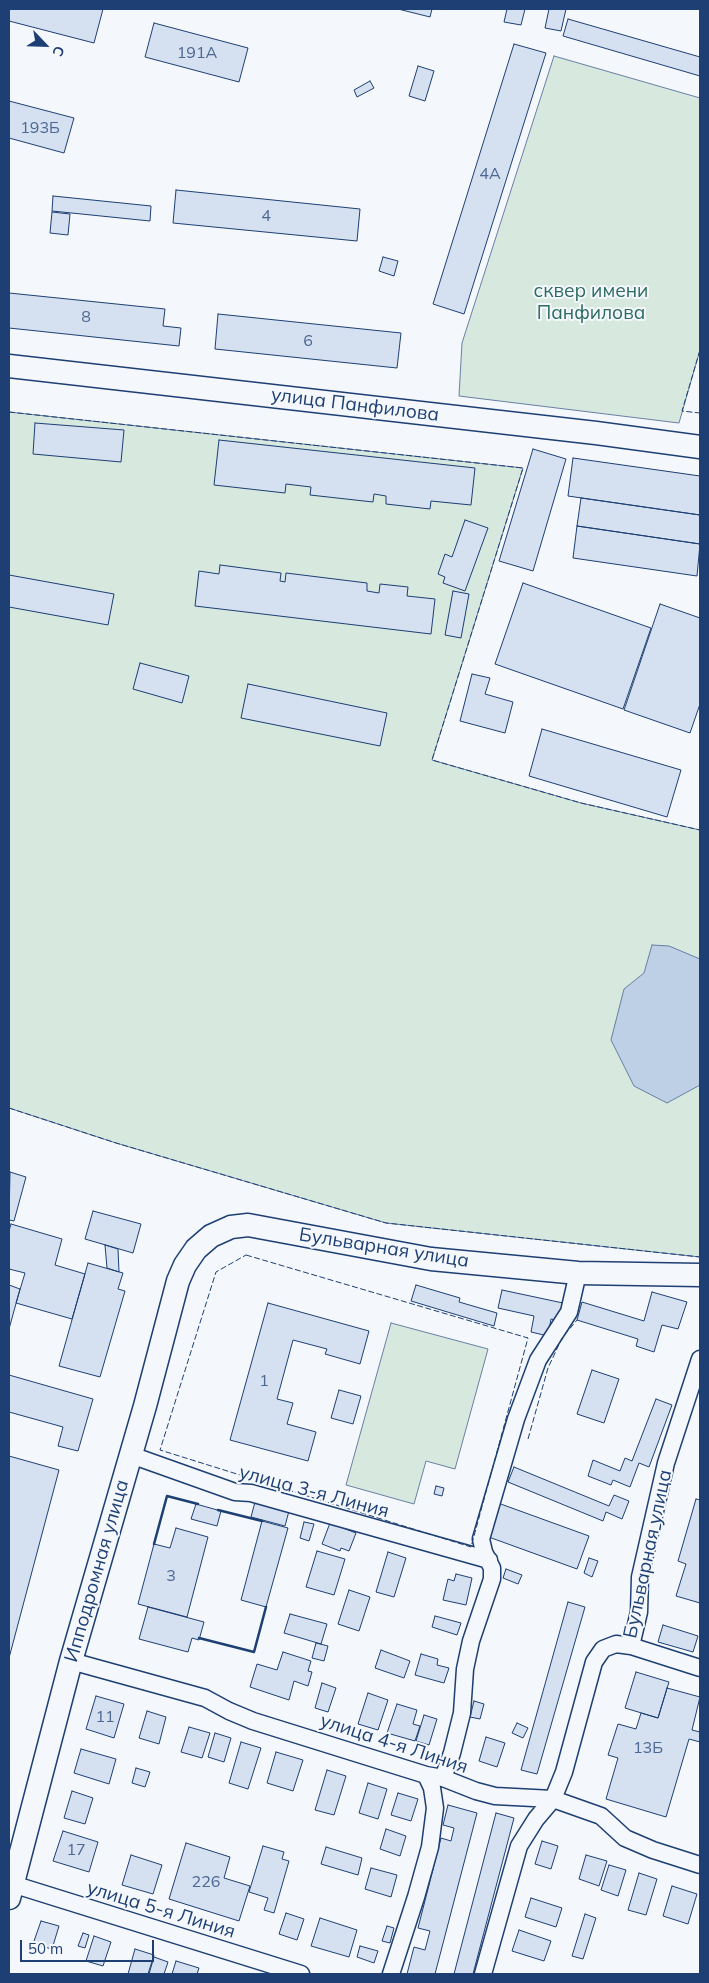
<!DOCTYPE html>
<meta charset="utf-8">
<style>
body{margin:0}
#map{position:relative;width:709px;height:1983px;overflow:hidden;background:#f4f7fb;font-family:Mulish,sans-serif}
canvas{display:block}
.frame{position:absolute;inset:0;border:10px solid #1d3f73;pointer-events:none}
.north{position:absolute;left:20px;top:20px;width:50px;height:50px;-webkit-text-stroke:4px #f4f7fb;paint-order:stroke;rotate:114deg;font-size:14px;font-weight:700;line-height:20px;text-align:center;color:#1d3f73}
.north::after{content:'';display:block;margin:auto;width:18px;height:22px;background:#1d3f73;clip-path:polygon(50% 0,100% 100%,50% 72%,0 100%)}
.scale{position:absolute;left:20px;top:1940px;width:134px;height:22px;box-sizing:border-box;border:2px solid #1d3f73;border-top:0;padding-left:6px;font-size:15px;line-height:18px;white-space:nowrap;color:#1d3f73;-webkit-text-stroke:4px #f4f7fb;paint-order:stroke}
</style>
<div id="map">
<canvas width="709" height="1983"></canvas>
<div class="frame"></div>
<div class="north">С</div>
<div class="scale">50 m</div>
</div>
<script>
const ctx = document.querySelector('canvas').getContext('2d');
ctx.lineJoin = 'round';
function fillPath(path, color) { ctx.fillStyle = color; ctx.fill(path, 'evenodd'); }
const toPath = rows => new Path2D(rows.map(r => 'M' + r).join(''));
function stroke(path, color, width, dash) { ctx.strokeStyle = color; ctx.lineWidth = width; ctx.lineCap = dash ? 'butt' : 'round'; ctx.setLineDash(dash || []); ctx.stroke(path); }
function drawText(font, color, halo, rows, align = 'center') {
  ctx.font = font + ' Mulish,sans-serif'; ctx.lineWidth = 4; ctx.setLineDash([]); ctx.textBaseline = 'middle'; ctx.strokeStyle = halo; ctx.fillStyle = color; for (const [text, x, y, turn = 0] of rows) {
    ctx.save(); ctx.translate(x, y); ctx.rotate((+turn || 0) * Math.PI / 180); ctx.textAlign = isNaN(turn) ? turn : align; if (halo) ctx.strokeText(text, 0, 0); ctx.fillText(text, 0, 0); ctx.restore();
  }
}
const green = toPath([
 [554,56,700,98,700,350,679,423,459,396,462,343,554,56],
 [9,412,523,468,432,760,581,803,700,830,700,1257,386,1223,116,1143,9,1108,9,412],
 [391,1323,488,1349,455,1469,426,1461,414,1504,346,1485,391,1323]
]);
fillPath(green, '#d7e8df');
stroke(green, '#687fa3', 1);
const water = toPath([
 [652,945,669,946,700,959,700,1085,667,1103,634,1086,611,1040,624,989,644,973,652,945]
]);
fillPath(water, '#bed0e5');
stroke(water, '#687fa3', 1);
const building = toPath([
 [9,9,103,9,94,43,9,21,9,9],
 [398,9,432,9,430,17,398,9],
 [507,9,525,9,521,25,504,22,507,9],
 [549,9,566,9,561,31,545,28,549,9],
 [568,19,700,57,700,76,563,36,568,19],
 [154,23,248,48,239,82,145,57,154,23],
 [514,44,546,53,464,314,433,304,514,44],
 [418,66,434,71,425,101,409,96,418,66],
 [370,81,374,88,357,97,354,90,370,81],
 [9,101,74,118,64,153,9,138,9,101],
 [176,190,360,209,357,241,173,223,176,190],
 [53,196,151,206,150,221,52,211,53,196],
 [52,212,70,214,68,235,50,233,52,212],
 [383,257,398,261,394,276,379,271,383,257],
 [9,293,165,309,163,326,181,328,179,346,9,328,9,293],
 [218,314,401,333,397,368,215,349,218,314],
 [35,423,124,430,121,462,33,454,35,423],
 [219,440,475,468,471,505,431,501,430,509,386,504,386,496,374,494,373,502,310,495,311,487,286,484,285,493,214,485,219,440],
 [533,449,566,459,533,571,499,561,533,449],
 [573,458,700,476,700,515,568,496,573,458],
 [581,498,700,515,700,544,577,526,581,498],
 [465,520,488,528,465,591,443,583,445,577,438,574,445,554,452,557,465,520],
 [577,526,700,544,697,576,573,558,577,526],
 [220,565,281,573,280,581,285,582,286,573,367,583,367,591,379,593,380,584,408,587,407,596,435,599,431,634,195,606,199,571,219,574,220,565],
 [9,575,114,594,108,625,9,607,9,575],
 [523,583,651,628,623,709,495,664,523,583],
 [453,591,469,594,461,638,445,635,453,591],
 [660,604,700,618,700,704,690,733,624,710,660,604],
 [140,663,189,676,182,703,133,689,140,663],
 [472,674,490,678,485,694,513,702,505,733,460,721,472,674],
 [248,684,387,713,380,746,241,718,248,684],
 [542,729,681,770,667,817,529,776,542,729],
 [10,1172,26,1177,14,1221,9,1220,10,1172],
 [93,1211,141,1224,133,1253,85,1239,93,1211],
 [11,1224,62,1239,55,1265,85,1274,72,1319,16,1303,25,1273,9,1269,9,1231,11,1224],
 [105,1245,118,1249,119,1272,107,1268,105,1245],
 [88,1263,123,1273,118,1289,125,1291,100,1377,59,1366,88,1263],
 [9,1285,20,1289,9,1329,9,1285],
 [416,1285,460,1298,459,1302,497,1313,494,1326,411,1301,416,1285],
 [502,1290,563,1303,559,1321,551,1319,548,1336,531,1332,534,1316,498,1308,502,1290],
 [652,1292,687,1302,678,1329,662,1325,654,1352,636,1346,638,1339,577,1320,582,1302,644,1321,652,1292],
 [268,1303,369,1331,360,1364,325,1354,327,1349,293,1340,277,1399,293,1403,287,1424,316,1432,308,1461,230,1440,268,1303],
 [592,1370,619,1379,604,1423,577,1414,592,1370],
 [9,1375,93,1399,78,1451,58,1446,63,1427,9,1412,9,1375],
 [339,1390,361,1396,353,1424,331,1418,339,1390],
 [656,1399,672,1405,649,1467,639,1463,630,1487,613,1480,611,1485,588,1476,593,1460,620,1471,625,1458,632,1461,656,1399],
 [9,1456,59,1470,9,1658,9,1456],
 [514,1467,609,1506,614,1495,629,1501,622,1519,606,1512,603,1521,508,1482,514,1467],
 [436,1486,444,1488,442,1496,434,1494,436,1486],
 [696,1499,700,1500,700,1603,676,1596,686,1564,678,1561,696,1499],
 [255,1502,289,1511,285,1526,251,1517,255,1502],
 [498,1503,589,1536,577,1569,486,1536,498,1503],
 [196,1504,221,1511,217,1526,191,1519,196,1504],
 [262,1521,288,1528,266,1607,241,1600,262,1521],
 [304,1522,314,1524,309,1541,300,1538,304,1522],
 [330,1523,356,1533,349,1551,341,1548,340,1551,322,1544,330,1523],
 [176,1528,208,1537,187,1617,138,1604,154,1544,170,1548,176,1528],
 [317,1551,345,1559,334,1595,306,1587,317,1551],
 [388,1552,406,1558,394,1597,376,1592,388,1552],
 [589,1558,598,1561,592,1577,584,1573,589,1558],
 [506,1569,522,1575,518,1584,503,1578,506,1569],
 [456,1574,472,1578,466,1605,443,1600,448,1579,454,1581,456,1574],
 [349,1590,370,1597,359,1631,338,1624,349,1590],
 [568,1602,585,1607,537,1774,521,1770,568,1602],
 [148,1607,204,1622,199,1640,192,1638,188,1652,139,1639,148,1607],
 [290,1614,327,1624,321,1644,284,1633,290,1614],
 [435,1616,461,1623,457,1635,432,1627,435,1616],
 [663,1625,698,1636,693,1652,658,1642,663,1625],
 [316,1643,328,1646,324,1661,312,1658,316,1643],
 [381,1650,410,1661,404,1678,375,1668,381,1650],
 [283,1652,311,1661,308,1671,312,1672,308,1686,294,1681,289,1700,250,1687,257,1664,277,1670,283,1652],
 [421,1654,438,1659,437,1665,449,1668,444,1683,415,1675,421,1654],
 [636,1672,669,1682,658,1718,625,1708,636,1672],
 [322,1683,336,1688,328,1712,315,1708,322,1683],
 [667,1688,700,1697,692,1730,700,1732,700,1742,689,1739,666,1817,606,1799,618,1758,608,1755,618,1724,636,1729,641,1713,658,1718,667,1688],
 [368,1693,388,1700,378,1730,358,1724,368,1693],
 [96,1696,124,1704,114,1738,86,1729,96,1696],
 [474,1701,484,1704,480,1719,470,1717,474,1701],
 [397,1704,417,1710,413,1724,420,1726,415,1741,387,1733,397,1704],
 [147,1711,166,1717,159,1744,139,1738,147,1711],
 [424,1715,437,1719,429,1745,416,1741,424,1715],
 [517,1723,528,1728,523,1738,512,1733,517,1723],
 [189,1727,210,1733,202,1758,181,1752,189,1727],
 [215,1733,231,1738,224,1762,208,1757,215,1733],
 [486,1737,505,1743,497,1767,479,1761,486,1737],
 [241,1742,261,1748,248,1789,229,1783,241,1742],
 [81,1749,116,1759,109,1784,74,1773,81,1749],
 [276,1752,303,1760,293,1791,267,1783,276,1752],
 [136,1768,150,1772,145,1787,132,1783,136,1768],
 [327,1770,346,1776,334,1815,315,1810,327,1770],
 [368,1783,387,1789,378,1819,359,1813,368,1783],
 [72,1791,93,1798,85,1824,64,1818,72,1791],
 [398,1793,418,1799,411,1821,391,1815,398,1793],
 [448,1805,477,1813,435,1974,407,1974,414,1947,425,1950,430,1931,418,1928,441,1838,451,1841,454,1828,443,1825,448,1805],
 [496,1813,514,1818,473,1974,454,1974,496,1813],
 [386,1829,406,1836,400,1856,380,1849,386,1829],
 [63,1831,98,1842,89,1872,53,1861,63,1831],
 [542,1841,558,1846,551,1869,535,1864,542,1841],
 [186,1843,230,1857,224,1878,250,1886,239,1921,169,1899,186,1843],
 [263,1846,284,1852,282,1859,289,1861,274,1913,264,1910,268,1898,249,1892,263,1846],
 [326,1847,362,1858,358,1875,321,1864,326,1847],
 [131,1855,162,1865,153,1894,122,1885,131,1855],
 [586,1855,607,1861,599,1886,579,1879,586,1855],
 [609,1865,626,1870,618,1896,601,1890,609,1865],
 [371,1868,397,1875,391,1897,365,1889,371,1868],
 [639,1873,657,1879,646,1915,628,1910,639,1873],
 [672,1886,697,1894,688,1924,663,1916,672,1886],
 [531,1898,562,1908,556,1927,525,1917,531,1898],
 [286,1913,304,1919,297,1940,279,1934,286,1913],
 [585,1914,596,1918,583,1959,572,1956,585,1914],
 [320,1918,357,1930,349,1957,311,1946,320,1918],
 [41,1921,59,1926,52,1949,33,1944,41,1921],
 [387,1926,394,1928,390,1943,382,1941,387,1926],
 [519,1930,551,1941,544,1961,512,1951,519,1930],
 [83,1933,89,1935,85,1948,78,1946,83,1933],
 [94,1936,111,1942,103,1966,86,1961,94,1936],
 [360,1946,378,1951,374,1963,357,1957,360,1946],
 [135,1949,154,1955,148,1974,128,1974,135,1949],
 [154,1957,168,1962,164,1974,149,1974,154,1957],
 [176,1961,199,1968,197,1974,172,1974,176,1961]
]);
fillPath(building, '#d5e0f0');
stroke(building, '#1d3f73', 1);
const street = toPath([
 [131,1455,235,1492,251,1493,489,1560],
 [631,1646,700,1668],
 [71,1661,205,1698,229,1711,253,1721,426,1775,443,1778,476,1791,495,1796,553,1799,601,1816,625,1838,653,1850,700,1865],
 [443,1778,452,1753,462,1713,465,1669,471,1641,492,1579,492,1568,484,1552,481,1539,516,1419,538,1360,569,1312,578,1273],
 [9,1883,301,1974],
 [391,1974,416,1897,430,1847,435,1808,432,1788,426,1775],
 [483,1974,519,1846,536,1819,553,1799,564,1772,594,1662,603,1649,616,1644,631,1646,639,1612,640,1577,666,1463,700,1359]
]);
const secondary = toPath([
 [9,366,596,433,700,447],
 [9,1898,71,1661,145,1406,178,1281,185,1265,196,1249,211,1236,231,1227,248,1225,431,1259,578,1273,700,1275]
]);
stroke(street, '#1d3f73', 19);
stroke(secondary, '#1d3f73', 25);
stroke(street, '#f4f7fb', 16);
stroke(secondary, '#f4f7fb', 22);
stroke(toPath([
 [700,350,682,411,700,413],
 [9,412,523,468,432,760,581,803,700,830],
 [9,1108,116,1143,386,1223,700,1257],
 [246,1255,528,1338,471,1547,160,1450,216,1272,246,1255],
 [528,1439,548,1368,562,1338,577,1320]
]), '#1d3f73', 1, [6, 2.5]);
stroke(toPath([
 [218,1510,262,1521],
 [154,1544,167,1496,198,1504],
 [199,1638,254,1652,266,1607]
]), '#1d3f73', 2.5);
drawText('16px', '#4b6792', null, [
 ["191А",197,53],
 ["193Б",40,128],
 ["4А",490,174],
 ["4",266,216],
 ["8",86,317],
 ["6",308,341],
 ["1",264,1381],
 ["3",171,1576],
 ["11",105,1717],
 ["13Б",648,1748],
 ["17",76,1850],
 ["226",206,1882]
]);
drawText('19px', '#2c6c60', '#f4f7fb', [
 ["сквер имени",591,291],
 ["Панфилова",591,313]
]);
drawText('19px', '#1d3f73', '#f4f7fb', [
 ["улица Панфилова",355,405,7],
 ["Бульварная улица",384,1248,9],
 ["улица 3-я Линия",314,1492,15],
 ["Бульварная улица",648,1554,-78],
 ["Ипподромная улица",97,1571,-74],
 ["улица 4-я Линия",394,1744,18],
 ["улица 5-я Линия",161,1910,17]
]);
</script>
